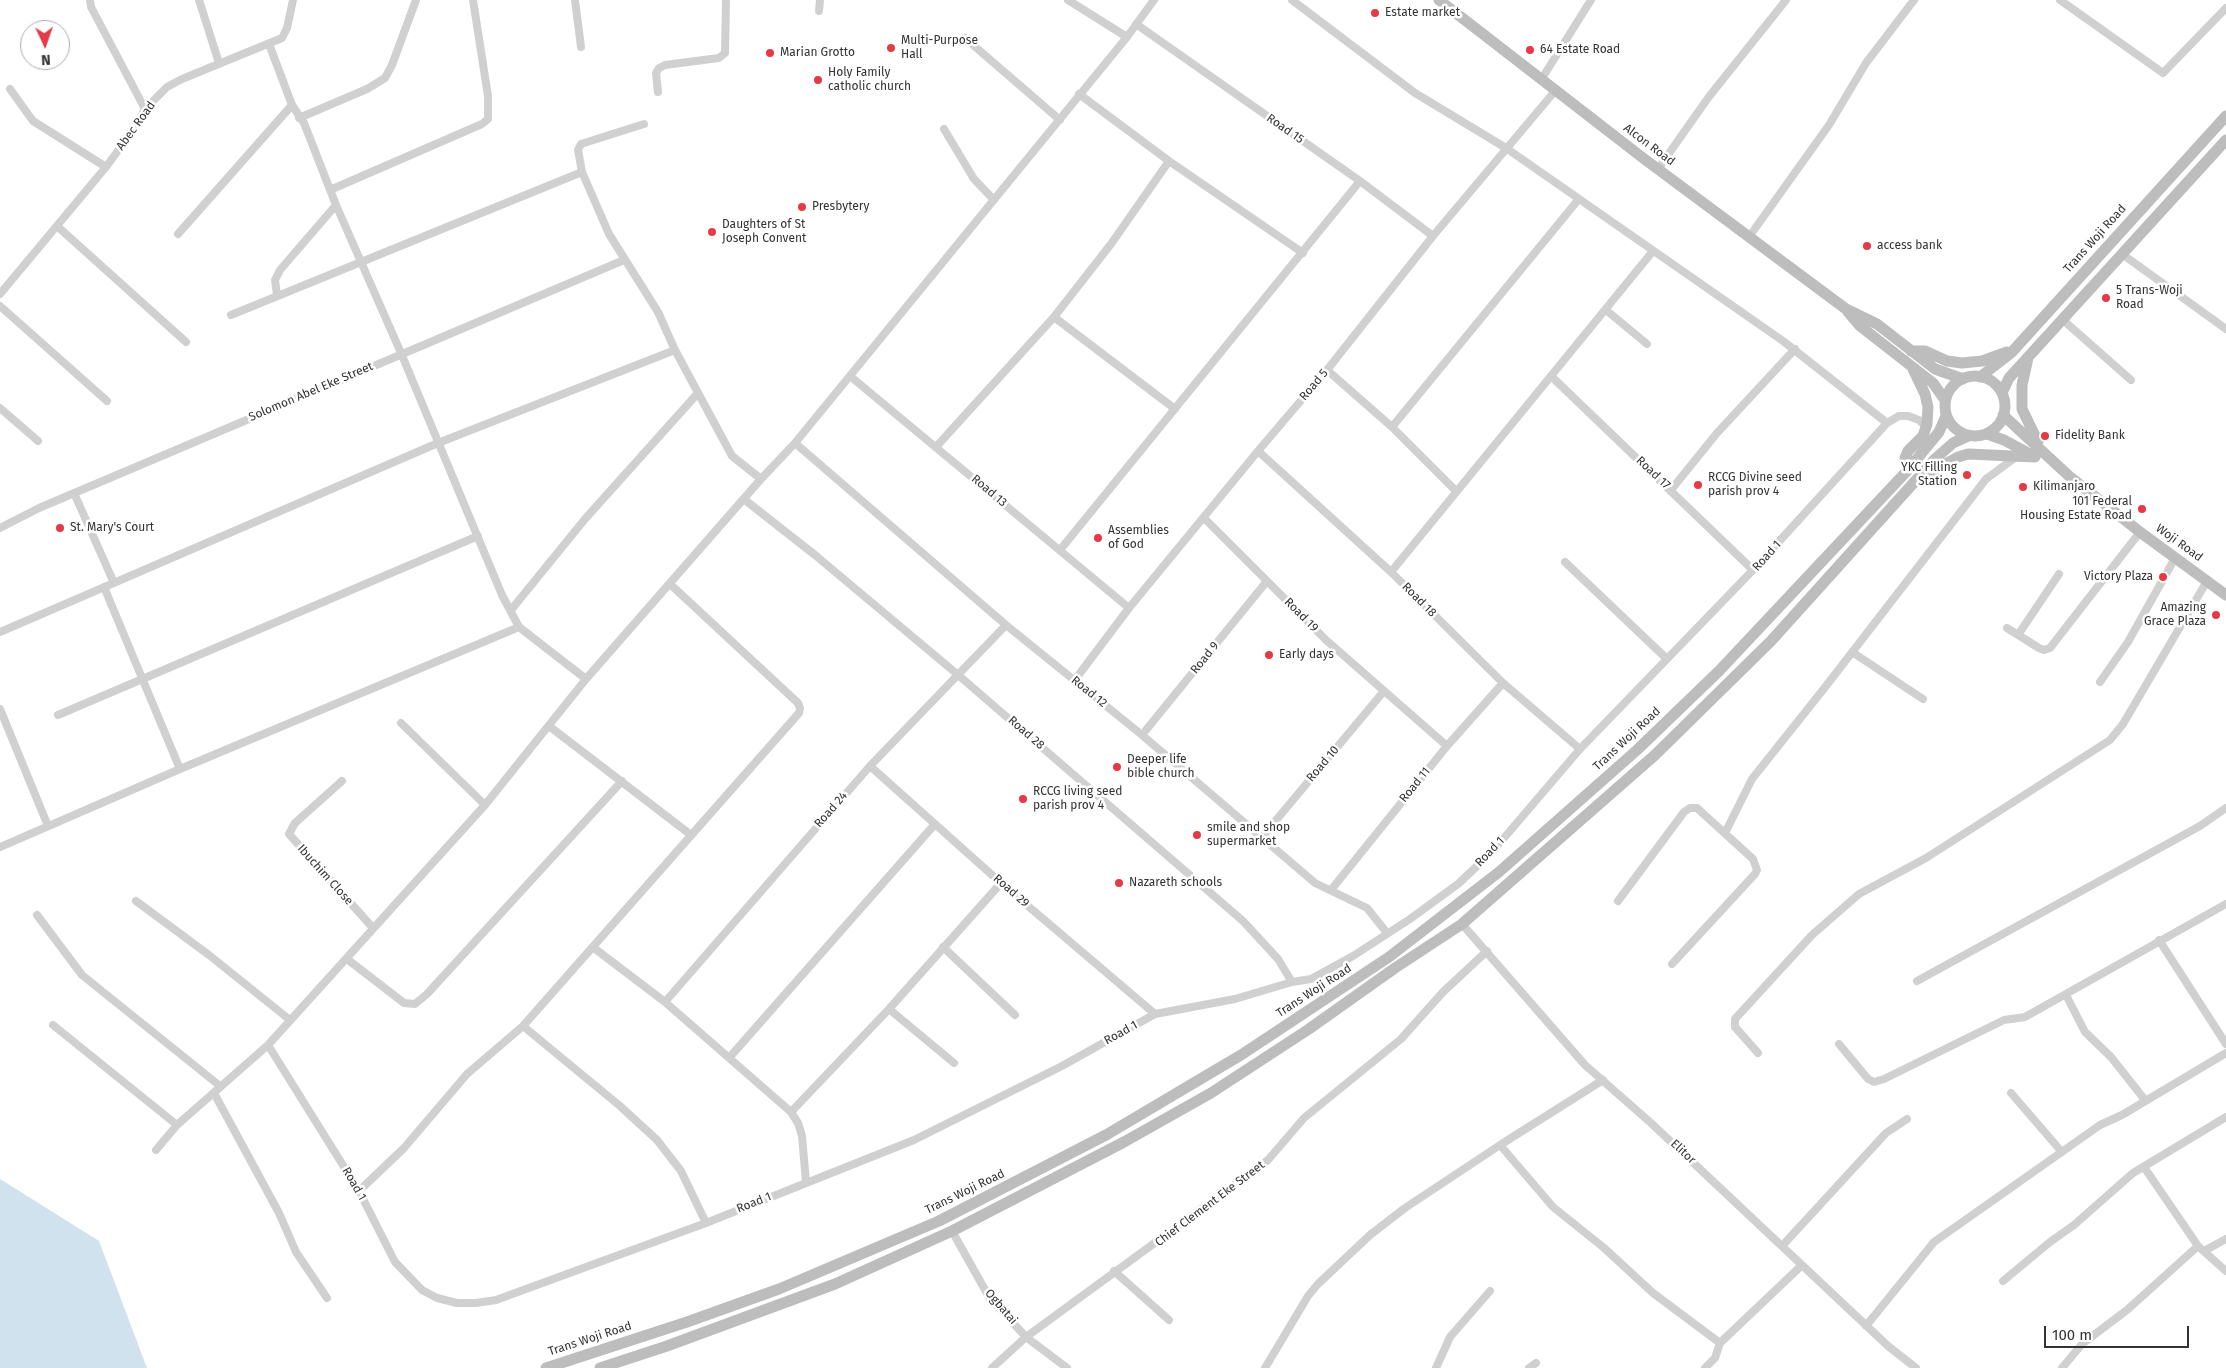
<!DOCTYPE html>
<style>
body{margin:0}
#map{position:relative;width:2226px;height:1368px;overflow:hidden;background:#fff;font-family:"Fira Sans",sans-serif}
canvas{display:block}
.north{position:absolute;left:20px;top:20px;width:50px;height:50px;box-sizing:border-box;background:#fff;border:1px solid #adadad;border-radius:50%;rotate:177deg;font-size:14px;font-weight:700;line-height:20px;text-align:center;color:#333}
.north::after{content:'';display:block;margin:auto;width:18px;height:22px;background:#e63946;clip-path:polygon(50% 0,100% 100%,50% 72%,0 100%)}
.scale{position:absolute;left:2044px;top:1326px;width:145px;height:22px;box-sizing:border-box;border:2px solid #333;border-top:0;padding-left:6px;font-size:15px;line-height:18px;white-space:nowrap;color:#333;-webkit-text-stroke:4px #fff;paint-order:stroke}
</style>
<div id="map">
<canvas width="2226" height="1368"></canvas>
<div class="north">N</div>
<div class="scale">100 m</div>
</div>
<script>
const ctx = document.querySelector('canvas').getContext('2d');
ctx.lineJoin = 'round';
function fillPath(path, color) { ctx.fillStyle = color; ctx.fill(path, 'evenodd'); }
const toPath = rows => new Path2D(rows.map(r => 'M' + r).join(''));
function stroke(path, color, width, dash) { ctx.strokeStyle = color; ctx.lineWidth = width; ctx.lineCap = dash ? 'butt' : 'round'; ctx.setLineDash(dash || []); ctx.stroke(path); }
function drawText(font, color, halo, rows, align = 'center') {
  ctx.font = font + ' "Fira Sans",sans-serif'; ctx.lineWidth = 5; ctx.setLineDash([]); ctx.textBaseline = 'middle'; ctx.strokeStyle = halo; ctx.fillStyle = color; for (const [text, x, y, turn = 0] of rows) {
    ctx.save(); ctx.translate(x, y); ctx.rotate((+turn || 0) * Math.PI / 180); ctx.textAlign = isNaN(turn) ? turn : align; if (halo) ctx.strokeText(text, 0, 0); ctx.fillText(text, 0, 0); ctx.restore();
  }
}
fillPath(toPath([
 [0,1179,99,1241,147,1368,0,1368]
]), '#cfe2ee');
stroke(toPath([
 [90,0,91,7,145,109],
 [199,0,219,63],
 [575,0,581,47],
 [1068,0,1127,37],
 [1292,0,1415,93,1506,148,1783,341,1887,423],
 [2060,0,2163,73,2226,8],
 [819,11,820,0],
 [1136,24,1360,181,1433,236],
 [965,38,1060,120],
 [269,44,292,105,304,123,336,205,401,353,502,595,519,627,586,679],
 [1541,80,1591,0],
 [10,89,33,121,106,167],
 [658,92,656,73,659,68,665,65,719,58,725,53,726,0],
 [1079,94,1169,161,1303,253],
 [299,118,367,89,385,78,392,65,416,0],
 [644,124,581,144,578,150,582,172,609,234,658,312,675,350,732,456,761,479],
 [944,129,974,179,994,200],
 [1658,169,1708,98,1786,0],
 [330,190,482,124,488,119,488,96,473,0],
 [57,226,186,342],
 [178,234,292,105],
 [1749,237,1829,125,1866,63,1914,0],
 [2122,254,2226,329],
 [0,294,106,167,134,129,145,109,167,87,182,79,282,38,287,28,293,0],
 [277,295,275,280,280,270,336,205],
 [0,306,107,401],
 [1606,310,1647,344],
 [231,315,582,172],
 [1054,317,1175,409],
 [2063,320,2131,380],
 [1327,370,1392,427,1456,491],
 [850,376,1129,608],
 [1551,376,1753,570],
 [0,408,38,441],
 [1392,427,1578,200],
 [795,443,1006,625,1142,735,1315,883,1367,908,1387,933],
 [936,447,1054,317,1111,244,1169,161],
 [1258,451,1391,572,1503,683,1580,749],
 [1671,490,1717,433,1795,349],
 [74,493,114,583],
 [745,500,815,555,957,674,1243,921,1278,959,1292,982],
 [1204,518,1326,640,1447,746],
 [0,528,39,508,624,260],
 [1060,550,1360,181],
 [1565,562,1667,659],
 [1391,572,1653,251],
 [104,587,180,769],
 [511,610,585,519,698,393],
 [2007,628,2039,648,2044,650,2050,648,2140,532],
 [0,632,438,443,675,350],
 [2018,635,2059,574],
 [1852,652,1923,699],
 [1074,681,1129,608,1258,451,1327,370,1433,236,1555,91],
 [2100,682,2128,642,2175,558],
 [0,709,48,826],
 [58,715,478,536],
 [401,723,485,805],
 [549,726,691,835],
 [1142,735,1267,581],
 [870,766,1001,883,1155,1014],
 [342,781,295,823,289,834,373,928],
 [1725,833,1752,779,1826,686,1986,479,2016,457],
 [1262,837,1384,691],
 [0,847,180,769,519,627],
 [1331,890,1447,746,1503,683],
 [136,901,209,955,290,1020],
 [1618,901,1684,812,1690,808,1697,808,1753,859,1757,870,1755,874,1672,964],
 [37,915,82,975,220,1086],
 [1462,924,1585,1065,1651,1123,1888,1346,1916,1368],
 [2159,940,2226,1044],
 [943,947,1015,1015],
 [594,948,665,1002,791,1112,798,1123,802,1136,806,1182],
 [347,959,404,1003,415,1004,427,994,622,781],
 [1917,981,2200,826,2226,808],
 [2066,995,2085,1032,2111,1057,2145,1100],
 [665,1002,870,766,1006,625],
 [889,1009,954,1063],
 [53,1025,177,1125],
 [523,1026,620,1106,657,1140,681,1171,706,1223],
 [1839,1044,1868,1079,1874,1082,1884,1079,2004,1020,2025,1017,2226,904],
 [268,1045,359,1191,395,1262,422,1290,437,1298,457,1303,476,1303,496,1300,706,1223,914,1140,1062,1066,1155,1014,1235,999,1292,982,1311,979,1353,956,1410,919,1458,884,1492,852,1580,749,1753,570,1887,423,1899,416,1908,416,1919,420,1926,427],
 [1758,1053,1735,1027,1735,1019,1812,935,1859,894,1926,858,2110,740,2123,724,2207,581],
 [729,1058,935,824],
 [214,1093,279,1213,296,1252,327,1298],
 [2011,1093,2061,1151],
 [791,1112,889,1009,1001,883],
 [1500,1145,1553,1207,1603,1247,1653,1293,1720,1343],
 [156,1150,177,1125,268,1045,485,805,586,679,761,479,795,443,1127,37,1154,0],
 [2144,1167,2198,1246,2226,1271],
 [359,1191,404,1148,467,1074,523,1026,799,713,800,708,798,703,670,584],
 [952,1231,989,1297,1026,1337,1067,1368],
 [1782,1246,1886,1133,1907,1119],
 [2204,1251,2226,1239],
 [1114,1271,1169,1320],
 [2003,1281,2050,1242,2074,1225,2133,1173,2226,1117],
 [1866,1326,1934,1242,2100,1125,2122,1115,2226,1053],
 [992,1368,1026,1337,1268,1160,1304,1118,1401,1039,1443,992,1487,951],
 [1265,1368,1308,1296,1318,1284,1370,1235,1405,1208,1500,1145,1603,1080],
 [1436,1368,1450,1337,1490,1291],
 [1529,1368,1536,1363],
 [1705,1368,1715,1358,1720,1343,1802,1265],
 [2062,1368,2082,1344,2127,1310,2198,1246]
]), '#d0d0d0', 8);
stroke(toPath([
 [1439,0,1643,158,1846,309,1877,324,1935,369,1963,379],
 [1848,312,1860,326,1933,383,1945,400],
 [1911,351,1925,351,1947,361,1962,363,1982,361,2007,352],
 [2028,358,2022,385,2022,409,2038,442],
 '1945 406a30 30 0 1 1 60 0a30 30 0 1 1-60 0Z',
 [1980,377,2011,353,2226,116],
 [2002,393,2009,378,2226,140],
 [2003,415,2069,476,2140,532,2226,595],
 [1987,434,2004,440,2030,454],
 [1907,471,1905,458,1908,451,1923,436,1927,424,1928,407,1925,394,1913,369],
 [1927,474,1958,457,1968,454,2035,457],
 [546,1368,687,1322,779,1289,939,1221,1106,1135,1241,1055,1389,957,1499,872,1637,750,1719,671,1907,471,1939,432,1946,416],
 [600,1368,667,1346,835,1284,952,1231,1124,1142,1211,1093,1309,1029,1395,968,1462,924,1655,755,1771,641,1936,458,1953,443,1968,436]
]), '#bdbdbd', 11);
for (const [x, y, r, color] of [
 [1375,13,5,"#e63946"],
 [891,48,5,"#e63946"],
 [1530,50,5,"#e63946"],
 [770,53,5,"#e63946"],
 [818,80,5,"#e63946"],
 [802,207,5,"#e63946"],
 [712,232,5,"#e63946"],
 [1867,246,5,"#e63946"],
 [2106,298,5,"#e63946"],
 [2045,436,5,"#e63946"],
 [1967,475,5,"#e63946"],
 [1698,485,5,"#e63946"],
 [2023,487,5,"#e63946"],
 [2142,509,5,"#e63946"],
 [60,528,5,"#e63946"],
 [1098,538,5,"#e63946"],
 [2163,577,5,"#e63946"],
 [2216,615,5,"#e63946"],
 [1269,655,5,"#e63946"],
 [1117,767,5,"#e63946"],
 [1023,799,5,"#e63946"],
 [1197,835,5,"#e63946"],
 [1119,883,5,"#e63946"]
]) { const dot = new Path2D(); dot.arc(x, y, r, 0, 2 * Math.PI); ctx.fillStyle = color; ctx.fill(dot); stroke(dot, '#fff', 2); }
drawText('12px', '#333', '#fff', [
 ["Estate market",1385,13],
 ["Multi-Purpose",901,41],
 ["Hall",901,55],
 ["64 Estate Road",1540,50],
 ["Marian Grotto",780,53],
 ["Holy Family",828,73],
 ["catholic church",828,87],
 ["Presbytery",812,207],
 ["Daughters of St",722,225],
 ["Joseph Convent",722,239],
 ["access bank",1877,246],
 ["5 Trans-Woji",2116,291],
 ["Road",2116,305],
 ["Fidelity Bank",2055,436],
 ["YKC Filling",1957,468,"right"],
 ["Station",1957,482,"right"],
 ["RCCG Divine seed",1708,478],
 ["parish prov 4",1708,492],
 ["Kilimanjaro",2033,487],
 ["101 Federal",2132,502,"right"],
 ["Housing Estate Road",2132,516,"right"],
 ["St. Mary's Court",70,528],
 ["Assemblies",1108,531],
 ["of God",1108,545],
 ["Victory Plaza",2153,577,"right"],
 ["Amazing",2206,608,"right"],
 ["Grace Plaza",2206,622,"right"],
 ["Early days",1279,655],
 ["Deeper life",1127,760],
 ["bible church",1127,774],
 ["RCCG living seed",1033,792],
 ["parish prov 4",1033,806],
 ["smile and shop",1207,828],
 ["supermarket",1207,842],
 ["Nazareth schools",1129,883]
], 'left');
drawText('12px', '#333', '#fff', [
 ["Abec Road",136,126,-54],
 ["Road 15",1285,129,35],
 ["Alcon Road",1649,145,37],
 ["Trans Woji Road",2095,239,-48],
 ["Road 5",1314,385,-50],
 ["Solomon Abel Eke Street",311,392,-23],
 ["Road 17",1653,473,43],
 ["Road 13",989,491,40],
 ["Woji Road",2179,543,36],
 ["Road 1",1767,556,-48],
 ["Road 18",1419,600,45],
 ["Road 19",1301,615,45],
 ["Road 9",1205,658,-51],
 ["Road 12",1089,692,39],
 ["Road 28",1026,733,41],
 ["Trans Woji Road",1627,739,-43],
 ["Road 10",1323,764,-50],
 ["Road 11",1415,785,-51],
 ["Road 24",831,810,-49],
 ["Road 1",1490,852,-46],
 ["Ibuchim Close",325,875,48],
 ["Road 29",1011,891,41],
 ["Trans Woji Road",1314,991,-33],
 ["Road 1",1121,1033,-29],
 ["Elitor",1683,1152,43],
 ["Road 1",354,1184,60],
 ["Trans Woji Road",965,1192,-26],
 ["Road 1",754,1203,-22],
 ["Chief Clement Eke Street",1210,1204,-37],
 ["Ogbatai",1001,1307,49],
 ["Trans Woji Road",590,1339,-18]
]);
</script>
